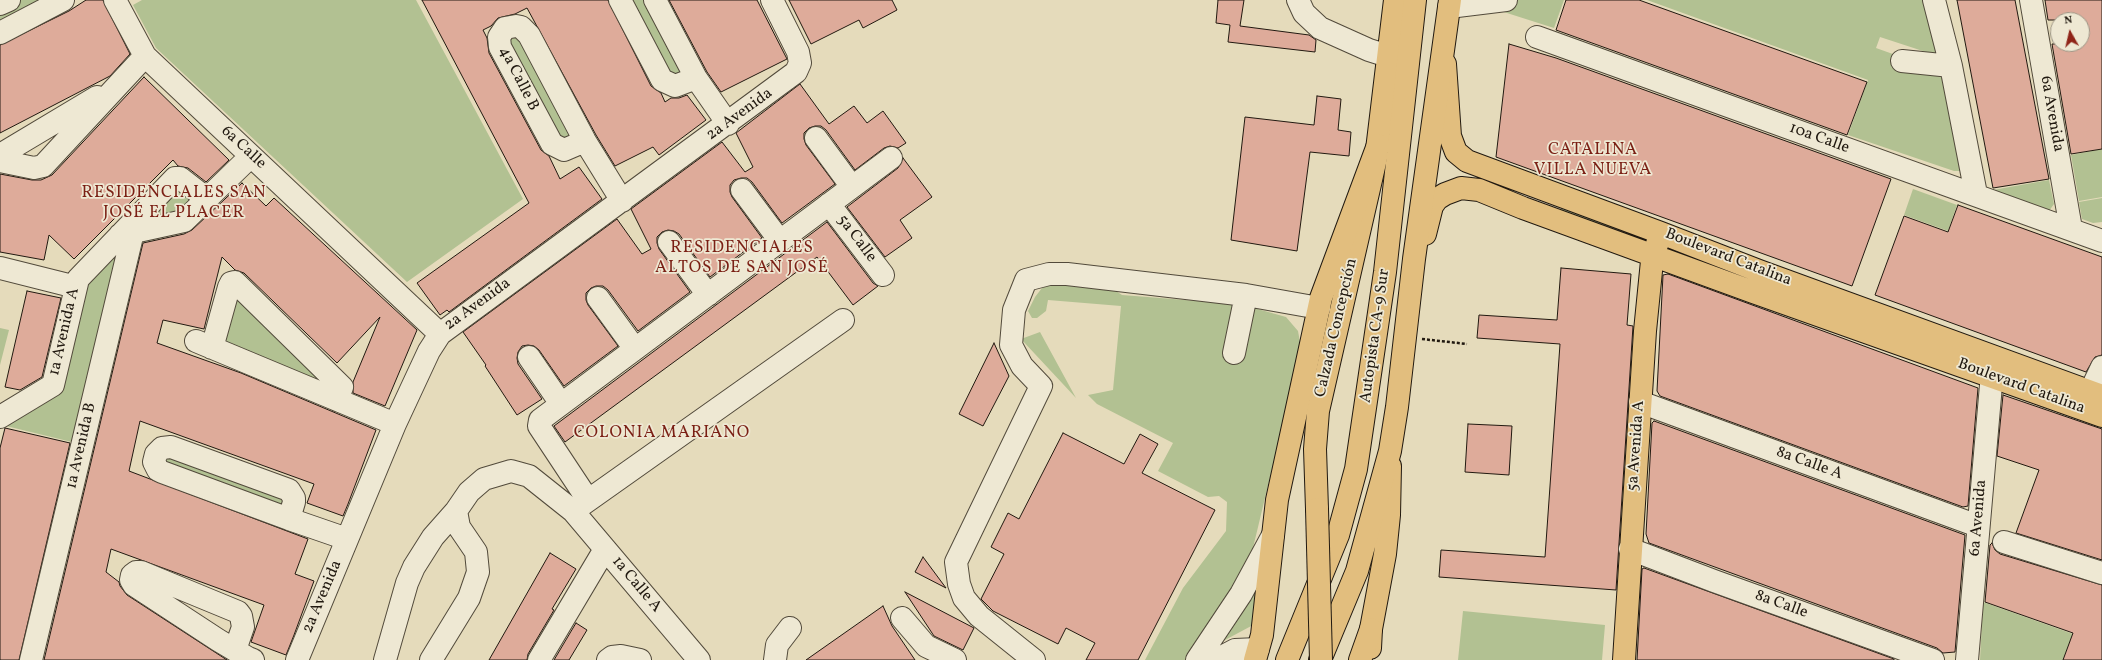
<!DOCTYPE html>
<meta charset="utf-8">
<style>
body{margin:0}
#map{position:relative;width:2102px;height:660px;overflow:hidden;background:#e5dbbb;font-family:Vollkorn,serif}
canvas{display:block}
.north{position:absolute;left:2050px;top:12px;width:40px;height:40px;box-sizing:border-box;background:#eee8d3;border:1px solid #9c9585;border-radius:50%;rotate:352deg;font-size:11px;font-weight:700;line-height:16px;text-align:center;color:#211910}
.north::after{content:'';display:block;margin:auto;width:14px;height:18px;background:#8f2418;clip-path:polygon(50% 0,100% 100%,50% 72%,0 100%)}
</style>
<div id="map">
<canvas width="2102" height="660"></canvas>
<div class="north">N</div>
</div>
<script>
const ctx = document.querySelector('canvas').getContext('2d');
ctx.lineJoin = 'round';
function fillPath(path, color) { ctx.fillStyle = color; ctx.fill(path, 'evenodd'); }
const toPath = rows => new Path2D(rows.map(r => 'M' + r).join(''));
function stroke(path, color, width, dash) { ctx.strokeStyle = color; ctx.lineWidth = width; ctx.lineCap = dash ? 'butt' : 'round'; ctx.setLineDash(dash || []); ctx.stroke(path); }
function drawText(font, color, halo, rows, align = 'center') {
  ctx.font = font + ' Vollkorn,serif'; ctx.lineWidth = 3.5; ctx.setLineDash([]); ctx.textBaseline = 'middle'; ctx.strokeStyle = halo; ctx.fillStyle = color; for (const [text, x, y, turn = 0] of rows) {
    ctx.save(); ctx.translate(x, y); ctx.rotate((+turn || 0) * Math.PI / 180); ctx.textAlign = isNaN(turn) ? turn : align; if (halo) ctx.strokeText(text, 0, 0); ctx.fillText(text, 0, 0); ctx.restore();
  }
}
fillPath(toPath([
 [9,0,44,0,0,33,0,4],
 [142,0,416,0,523,199,407,282,156,48,133,5],
 [620,0,655,0,696,78,675,86],
 [1486,0,1564,0,1554,28,1485,6],
 [1647,0,1932,0,1938,51,1932,54,1880,37,1876,48,1946,73,1960,171,1954,171,1848,135,1868,80],
 [510,26,585,141,564,150,499,37],
 [2102,149,2102,197,2079,201,2071,155],
 [175,178,207,199,184,221,120,235],
 [2049,180,2054,204,2049,211,1993,190],
 [1913,189,1957,205,1948,231,1904,215],
 [2102,198,2102,222,2093,223,2082,219,2079,202],
 [1562,206,1638,233,1634,242,1559,214],
 [122,244,76,443,6,426,58,394,84,283],
 [235,282,337,400,212,348],
 [1052,284,1116,291,1122,295,1211,302,1254,308,1286,317,1298,331,1301,348,1252,552,1238,583,1185,660,1145,660,1183,588,1226,531,1227,502,1219,496,1208,497,1158,471,1173,443,1097,404,1088,395,1113,390,1121,306,1048,300,1046,311,1037,318,1032,318,1028,311,1035,297,1042,288],
 [0,328,9,330,0,365],
 [1040,332,1076,398,1021,339],
 [156,454,284,489,289,519,154,458],
 [1260,579,1255,624,1225,640,1212,650],
 [1983,602,2073,634,2063,660,1980,660],
 [1463,611,1605,625,1602,660,1458,660]
]), '#b2c192');
const building = toPath([
 [86,0,103,0,130,54,110,76,0,133,0,45,69,11,86,0],
 [422,0,608,0,651,86,661,93,665,102,671,98,679,98,687,95,706,120,659,155,653,147,615,166,596,135,527,8,515,14,498,18,491,26,483,30,487,38,489,53,541,150,549,156,560,179,579,167,602,199,449,312,447,310,440,315,417,283,529,203,422,0],
 [669,0,757,0,787,59,721,92,707,72,669,0],
 [789,0,892,0,897,10,863,28,859,20,811,44,789,0],
 [1218,0,1244,0,1240,26,1309,35,1316,40,1315,52,1228,42,1230,25,1216,23,1218,0],
 [1566,0,1639,0,1867,82,1847,135,1556,30,1566,0],
 [1957,0,2015,0,2049,179,1993,188,1957,0],
 [2045,0,2102,0,2102,149,2071,154,2052,44,2082,44,2082,20,2048,20,2045,0],
 [1509,44,1556,58,1891,179,1852,286,1496,157,1509,44],
 [144,77,229,160,206,182,188,168,178,166,173,160,74,259,49,235,44,260,0,252,0,174,32,180,41,180,52,175,144,77],
 [800,84,829,124,854,106,867,123,883,111,906,143,898,148,890,146,884,148,855,170,826,130,821,126,815,126,809,128,804,133,804,139,806,145,835,184,782,223,752,182,747,178,741,178,734,180,730,185,730,192,732,197,762,238,710,277,679,234,674,231,668,230,662,232,657,237,657,243,659,249,690,292,638,331,608,290,603,286,596,286,591,288,586,293,586,300,588,305,618,346,564,386,539,350,534,346,528,345,522,346,518,352,517,358,518,364,542,399,517,415,485,366,486,365,463,332,617,219,642,254,651,249,631,209,722,142,745,172,753,167,736,133,800,84],
 [1317,96,1341,99,1338,130,1351,132,1349,156,1310,152,1297,251,1231,240,1245,117,1314,125,1317,96],
 [903,158,932,197,900,220,912,238,885,257,847,207,898,168,903,158],
 [242,183,266,206,274,198,417,330,385,406,353,393,353,382,380,317,337,363,244,273,235,270,222,257,204,329,163,320,157,343,241,373,376,430,348,504,343,516,307,503,314,484,140,421,129,471,308,539,295,574,314,581,294,635,286,655,251,642,264,605,111,549,106,572,119,582,120,586,127,595,227,660,44,660,143,243,184,234,192,230,242,183],
 [1958,205,2102,257,2102,355,2095,357,2086,372,1875,295,1904,216,1948,232,1958,205],
 [827,222,873,283,878,286,853,305,817,257,565,442,554,426,827,222],
 [1561,268,1631,274,1627,325,1633,326,1616,590,1439,577,1441,550,1545,557,1560,344,1477,338,1479,315,1557,320,1561,268],
 [1668,274,1978,388,1968,506,1963,507,1660,396,1657,391,1663,275,1668,274],
 [27,291,61,298,42,377,20,390,5,387,27,291],
 [994,343,1009,376,983,426,959,414,994,343],
 [2003,395,2102,429,2102,560,2016,533,2039,470,1997,456,2003,395],
 [1654,421,1965,535,1955,652,1943,653,1937,648,1649,543,1646,534,1652,423,1654,421],
 [1468,424,1512,426,1509,475,1465,472,1468,424],
 [5,428,70,443,19,660,0,660,0,448,5,428],
 [1063,433,1124,464,1140,434,1158,444,1142,473,1215,510,1138,660,1086,660,1095,643,1066,628,1058,644,993,611,981,599,1004,554,991,547,1008,513,1019,519,1063,433],
 [1992,543,1995,550,2000,554,2102,585,2102,660,2063,660,2073,633,1985,602,1990,545,1992,543],
 [550,553,576,569,552,609,554,610,528,654,527,660,489,660,550,553],
 [923,557,946,588,915,572,923,557],
 [1644,568,1894,659,1894,660,1637,660,1642,569,1644,568],
 [905,592,974,628,963,650,934,636,905,592],
 [883,606,892,626,915,660,806,660,883,606],
 [576,623,587,630,569,660,554,660,576,623]
]);
fillPath(building, '#deab9a');
stroke(building, '#211910', 1);
const minor = toPath([
 [115,0,145,56,440,334],
 [620,0,662,80,675,86,696,78],
 [655,0,696,78,728,124],
 [1298,0,1304,13,1320,28,1369,50,1388,56],
 [1934,0,1951,66,1976,194],
 [2031,0,2071,229],
 [0,4,9,0],
 [1449,7,1506,0],
 [0,33,63,0],
 [1537,37,2102,241],
 [1902,61,1951,66],
 [816,138,852,187],
 [585,141,564,150,552,144,500,47,499,37,505,28,516,26,521,27,529,35,585,141,622,201],
 [0,155,97,97],
 [0,161,34,168,43,166,145,56],
 [742,190,780,241],
 [829,204,883,275],
 [120,235,184,221,251,156],
 [669,242,708,295],
 [0,268,76,287],
 [598,298,635,349],
 [196,341,395,424],
 [212,348,229,287,231,283,235,282,342,387,337,400],
 [1234,353,1246,295],
 [529,357,561,404],
 [2090,392,2102,367],
 [1640,402,1978,526],
 [0,417,53,385,78,279,175,178,180,178,207,199],
 [588,500,539,426,540,420,891,158],
 [576,509,843,320],
 [289,519,294,502,294,498,289,490,171,447,162,448,156,454,154,462,158,470,162,472,289,519,347,539],
 [2004,542,2102,573],
 [1630,549,1714,581,1933,660],
 [902,618,926,646,955,660],
 [235,650,243,627,241,616,238,612,141,572,136,572,132,575,131,580,134,585,218,640,248,658,253,660],
 [31,660,133,232],
 [297,660,395,424,429,351,440,334,796,72,800,63,798,52,772,0],
 [385,660,407,583,414,567,433,537,456,511],
 [431,660,469,598,478,572,476,552,459,527,456,511,469,492,484,479,511,471,529,476,573,511,699,660],
 [539,660,605,549],
 [608,660,612,657,621,656,640,660],
 [775,660,777,645,790,628],
 [1034,660,979,616,964,598,959,584,956,562,1041,386,1022,366,1011,345,1014,310,1026,280,1049,274,1067,274,1246,295,1319,308],
 [1197,660,1241,594,1273,535],
 [1216,660,1235,650,1258,649],
 [1967,660,1991,385,1995,378]
]);
const major = toPath([
 [1445,64,1450,136,1456,152,1467,161,1661,233,1759,271,2102,396],
 [1425,234,1432,206,1437,199,1445,194,1461,188,1479,190,1523,208,1753,292,2102,416],
 [1317,509,1315,449,1318,411,1376,158,1395,0],
 [1370,648,1371,629,1385,554,1389,515,1390,466],
 [1624,660,1645,331,1652,261,1658,241]
]);
const highway = toPath([
 [1255,660,1262,635,1277,500,1321,298,1378,145],
 [1287,660,1338,535,1356,469,1385,272,1415,0],
 [1320,660,1357,571,1390,451,1397,407,1414,259,1450,0],
 [1360,660,1371,629]
]);
stroke(minor, '#524a3b', 24);
stroke(major, '#211910', 24);
stroke(highway, '#211910', 24);
stroke(toPath([
 [1422,339,1467,344]
]), '#211910', 2.5, [3, 2]);
stroke(minor, '#eee8d3', 22);
stroke(major, '#e2be7e', 22);
stroke(highway, '#e2be7e', 22);
const majorBridge = toPath([
 [1317,509,1321,660]
]);
stroke(majorBridge, '#211910', 24, []);
stroke(majorBridge, '#e2be7e', 22);
drawText('16px', '#211910', '#eee8d3', [
 ["4a Calle B",518,79,63],
 ["6a Avenida",2051,114,80],
 ["2a Avenida",740,115,-36],
 ["10a Calle",1819,139,20],
 ["6a Calle",243,148,43],
 ["5a Calle",856,239,53],
 ["Boulevard Catalina",1728,258,21],
 ["2a Avenida",478,305,-36],
 ["Calzada Concepción",1337,328,-77],
 ["1a Avenida A",65,332,-77],
 ["Autopista CA-9 Sur",1376,336,-82],
 ["Boulevard Catalina",2021,387,20],
 ["1a Avenida B",82,446,-77],
 ["5a Avenida A",1637,446,-86],
 ["8a Calle A",1809,464,20],
 ["6a Avenida",1979,518,-85],
 ["1a Calle A",636,585,50],
 ["2a Avenida",323,597,-67],
 ["8a Calle",1781,605,20]
]);
ctx.letterSpacing = '1px';
drawText('17px', '#7a1f14', '#eee8d3', [
 ["CATALINA",1593,151],
 ["VILLA NUEVA",1593,171],
 ["RESIDENCIALES SAN",174,194],
 ["JOSÉ EL PLACER",174,214],
 ["RESIDENCIALES",742,249],
 ["ALTOS DE SAN JOSÉ",742,269],
 ["COLONIA MARIANO",662,434]
]);
ctx.letterSpacing = '0px';
</script>
